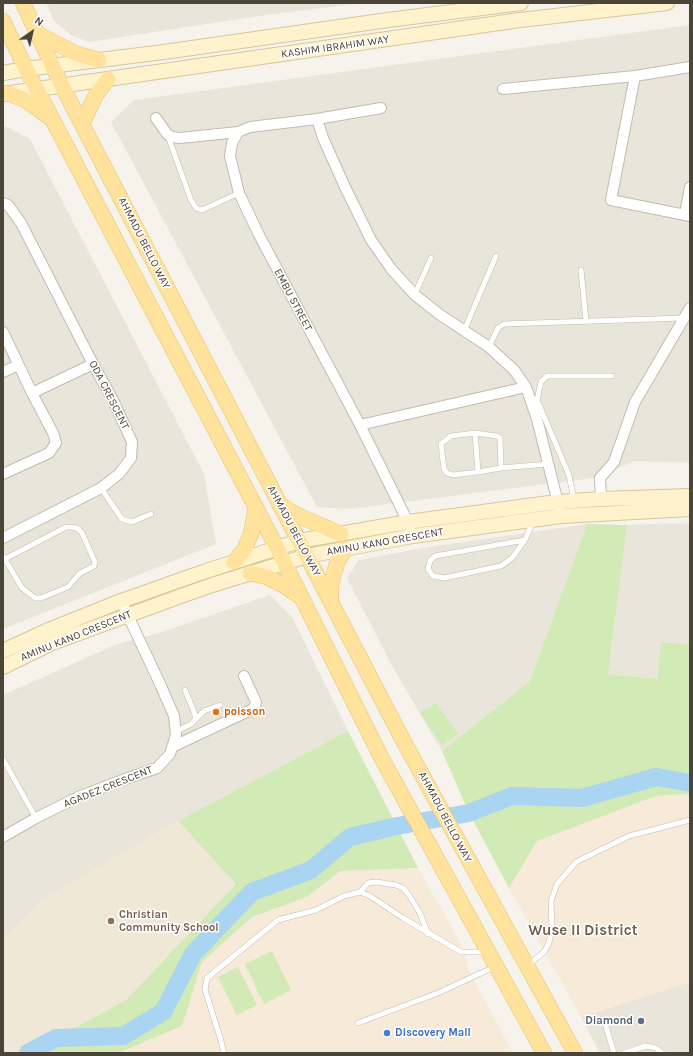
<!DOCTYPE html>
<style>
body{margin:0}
#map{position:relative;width:693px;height:1056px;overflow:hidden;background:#f6f3ec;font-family:Karla,sans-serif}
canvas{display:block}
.frame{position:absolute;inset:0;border:4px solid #4b4439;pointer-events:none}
.north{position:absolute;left:12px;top:12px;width:40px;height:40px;-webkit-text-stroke:3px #fff;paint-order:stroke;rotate:34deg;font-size:11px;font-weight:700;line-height:16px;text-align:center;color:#4b4439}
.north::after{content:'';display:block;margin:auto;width:14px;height:18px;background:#4b4439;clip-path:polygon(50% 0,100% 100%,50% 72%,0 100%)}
</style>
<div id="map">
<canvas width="693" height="1056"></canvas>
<div class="frame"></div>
<div class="north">N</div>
</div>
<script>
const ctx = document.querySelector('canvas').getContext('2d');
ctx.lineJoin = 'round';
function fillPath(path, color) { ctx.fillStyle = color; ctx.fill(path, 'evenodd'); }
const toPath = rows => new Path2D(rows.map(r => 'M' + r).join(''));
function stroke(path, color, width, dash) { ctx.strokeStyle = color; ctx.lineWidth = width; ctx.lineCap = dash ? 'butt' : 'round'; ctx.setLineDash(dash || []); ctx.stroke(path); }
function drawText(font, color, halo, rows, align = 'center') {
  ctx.font = font + ' Karla,sans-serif'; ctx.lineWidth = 3; ctx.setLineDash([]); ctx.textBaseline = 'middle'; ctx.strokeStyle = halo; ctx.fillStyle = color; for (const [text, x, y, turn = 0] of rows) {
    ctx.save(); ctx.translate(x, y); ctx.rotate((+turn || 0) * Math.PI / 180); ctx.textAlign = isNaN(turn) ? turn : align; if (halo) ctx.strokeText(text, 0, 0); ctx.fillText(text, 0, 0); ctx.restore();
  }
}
fillPath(toPath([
 [46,3,363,3,266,15,89,42,71,35,54,21],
 [690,25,690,463,635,461,594,478,349,509,317,507,111,122,134,100],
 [3,125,30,139,204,474,216,544,3,629],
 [675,523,690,524,690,644,661,642,657,679,608,674,627,525],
 [587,524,530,681,442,751,391,664,347,578,359,560,428,547],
 [270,595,292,617,348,731,178,821,40,902,3,940,3,695,117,644,159,633],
 [690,982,690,1053,600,1053,581,1017]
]), '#eae5da');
fillPath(toPath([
 [683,794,690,795,690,982,581,1017,509,888,537,841,656,796],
 [418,868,465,951,468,969,513,1053,118,1053,182,1026,202,962,252,917,307,897,340,871]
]), '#f7ead8');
fillPath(toPath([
 [178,821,236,884,126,1000,78,1026,17,1053,3,1053,3,940,40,902]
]), '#efe8d6');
fillPath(toPath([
 [587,524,627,525,608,674,657,679,661,642,690,644,690,795,683,794,656,796,537,841,509,888,469,813,442,751,530,681],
 [436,703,458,734,442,745,420,713],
 [348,731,418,868,340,871,307,897,252,917,202,962,182,1026,118,1053,17,1053,78,1026,126,1000,236,884,178,821],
 [272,951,291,990,264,1004,245,964],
 [238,967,257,1005,237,1015,218,977]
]), '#d2eab5');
stroke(toPath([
 [28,1053,56,1038,123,1036,163,1012,193,954,252,892,311,870,350,837,397,826,469,813,512,796,582,798,656,777,690,783]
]), '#a9d4f2', 18);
const lane = toPath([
 [168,136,191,200,196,208,202,210,239,193],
 [581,270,586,321],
 [415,294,431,258],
 [464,331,496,256],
 [489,347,498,328,504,324,683,318],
 [475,433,478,472],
 [501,468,500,438,497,436,475,433,451,436,441,444,444,469,447,473,453,475,478,472,501,468,548,464],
 [101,488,122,519,132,522,151,514],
 [574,500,569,475,537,400,541,382,547,376,612,376],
 [525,540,435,556,430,561,428,569,433,576,444,578,501,566,512,558,525,540,533,522],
 [3,556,22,588,35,598,41,598,68,587,79,574,94,566,95,562,82,533,77,528,71,527,66,527,5,559],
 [185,690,195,714,195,719],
 [175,732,191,724,204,711,220,705],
 [3,759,36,818],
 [360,892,368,883,376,882,396,885,403,888,409,895,420,913,428,934],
 [528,965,544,952,549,943,552,928,551,901,557,884,576,862,629,836,690,820],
 [604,1020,614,1053],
 [358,1023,438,993,494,967],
 [224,1053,220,1037,205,990,207,978,278,920,316,910,344,896,360,892,370,896,403,918,461,952,486,952],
 [624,1053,646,1046,656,1048,662,1053]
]);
const street = toPath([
 [635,76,611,200,690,216],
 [503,89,635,76,690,67],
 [381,108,317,119,250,127,238,132,232,143,230,156,239,193,258,233,360,425,410,526],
 [156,118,167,134,172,137,180,138,238,132],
 [317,119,323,138,345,187,371,240,392,270,415,295,439,314,489,347,501,358,514,370,526,387,537,419,559,507],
 [3,203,8,205,21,223,93,364,113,400,132,442,131,458,119,474,101,488,3,538],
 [685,214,690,187],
 [3,332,32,393,53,433,56,443,49,453,3,474],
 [3,372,18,365],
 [32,393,93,364],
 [360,425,526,387],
 [601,499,600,478,614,462,635,402,690,308],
 [172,747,253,709,255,706,256,702,244,676],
 [3,837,36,818,78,797,125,779,157,768,170,754,176,735,174,716,161,686,121,601]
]);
const secondary = toPath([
 [3,73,26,69,164,52,388,20,521,3],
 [3,94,520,20,667,3],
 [3,651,46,631,121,601,206,571,299,541,408,522,557,502,601,499,690,496],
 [3,667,52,643,170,600,212,585,307,556,413,536,561,516,690,509]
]);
const primary = toPath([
 [23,3,62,86,299,541,405,744,575,1053],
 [3,21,26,69,277,548,381,757,544,1053],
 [38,34,77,54,99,60],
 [8,93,27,101,50,118],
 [82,124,96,95,108,79],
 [279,504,299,516,341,534],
 [234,562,244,550,251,534,256,507],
 [250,573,267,577,283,585,301,597],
 [331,600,331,585,337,563,345,549]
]);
stroke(lane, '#c2bbae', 6);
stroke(street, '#c2bbae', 12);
stroke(secondary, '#d6c79b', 16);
stroke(primary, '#e6c16a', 16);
stroke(lane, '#fff', 5);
stroke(street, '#fff', 10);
stroke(secondary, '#fff3cd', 14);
stroke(primary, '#ffe39c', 15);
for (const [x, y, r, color] of [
 [216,712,4,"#e8710a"],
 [111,921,4,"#8d6e63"],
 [641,1021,4,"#5c6f8a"],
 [387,1033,4,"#3f7fe0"]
]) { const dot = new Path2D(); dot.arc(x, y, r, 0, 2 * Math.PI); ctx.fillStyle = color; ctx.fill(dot); stroke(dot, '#fff', 1.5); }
drawText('11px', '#4b4439', '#fff', [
 ["KASHIM IBRAHIM WAY",335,47,-8],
 ["AHMADU BELLO WAY",144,243,63],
 ["EMBU STREET",293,300,62],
 ["ODA CRESCENT",109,395,63],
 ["AHMADU BELLO WAY",294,531,62],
 ["AMINU KANO CRESCENT",385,542,-10],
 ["AMINU KANO CRESCENT",76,636,-22],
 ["AGADEZ CRESCENT",108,787,-22],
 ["AHMADU BELLO WAY",445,817,62]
]);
drawText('bold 11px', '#c56008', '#fff', [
 ["poisson",224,712]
], 'left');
drawText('bold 11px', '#785e54', '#fff', [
 ["Christian",119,915],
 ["Community School",119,928]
], 'left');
drawText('bold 11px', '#4e5e75', '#fff', [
 ["Diamond",633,1021]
], 'right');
drawText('bold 11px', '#366cbe', '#fff', [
 ["Discovery Mall",395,1033]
], 'left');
drawText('bold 15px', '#6e6250', '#fff', [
 ["Wuse II District",583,931]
]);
</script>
